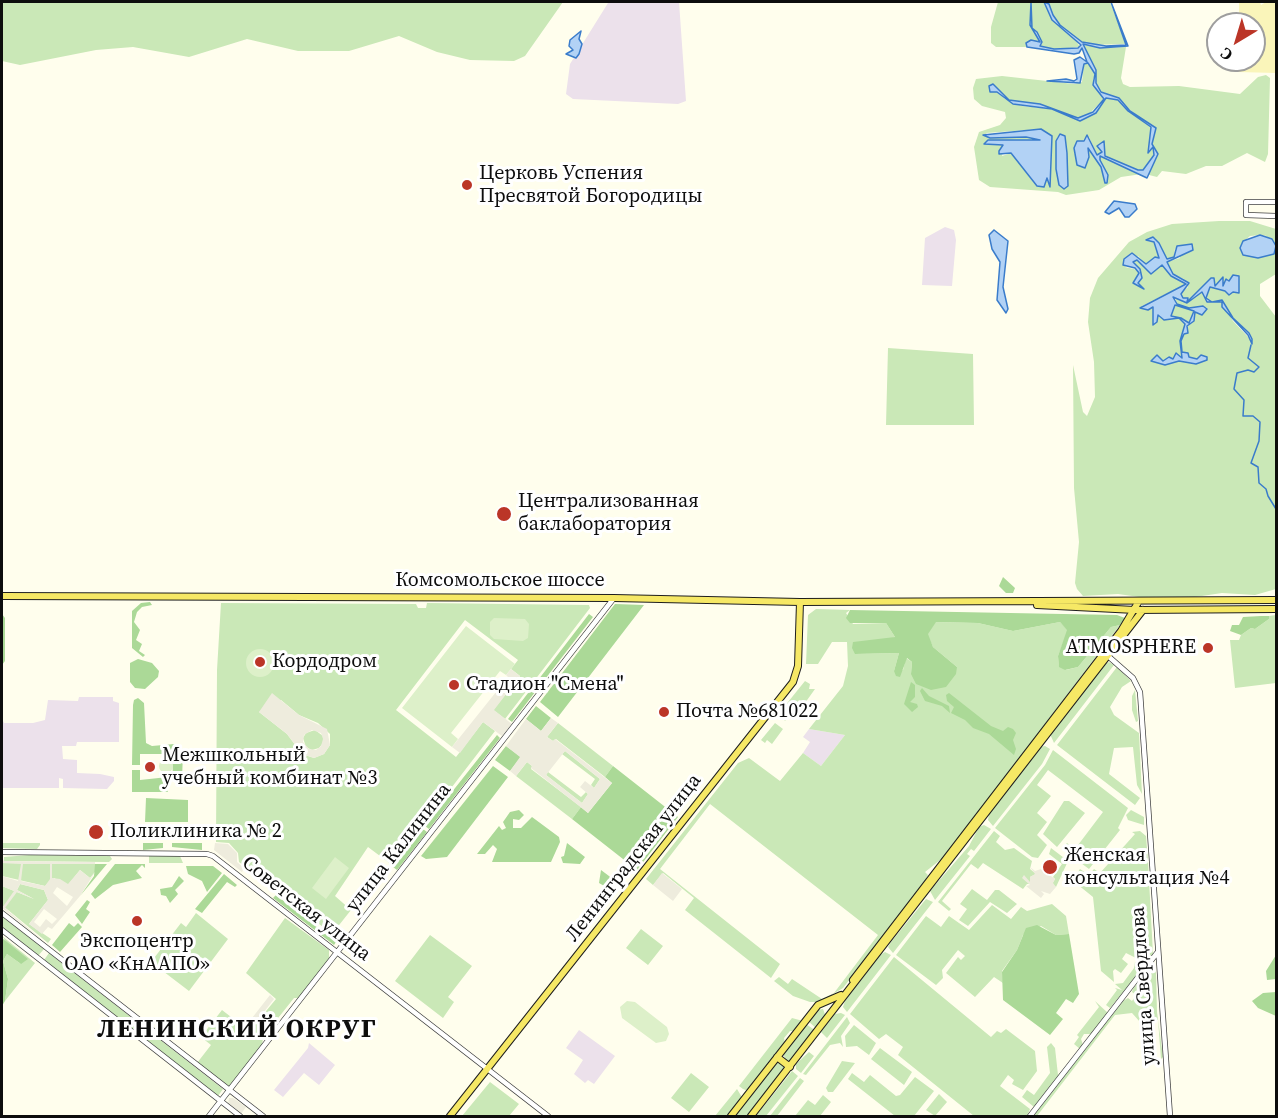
<!DOCTYPE html>
<meta charset="utf-8">
<style>
body{margin:0}
#map{position:relative;width:1278px;height:1118px;overflow:hidden;background:#fffeed;font-family:"Source Serif 4",serif}
canvas{display:block}
.frame{position:absolute;inset:0;border:3px solid #0d0d0d;pointer-events:none}
.north{position:absolute;left:1206px;top:12px;width:60px;height:60px;box-sizing:border-box;background:#fff;border:2px solid #9e9e9e;border-radius:50%;rotate:218deg;font-size:16px;font-weight:700;line-height:24px;text-align:center;color:#0d0d0d}
.north::after{content:'';display:block;margin:auto;width:21px;height:27px;background:#bb3527;clip-path:polygon(50% 0,100% 100%,50% 72%,0 100%)}
</style>
<div id="map">
<canvas width="1278" height="1118"></canvas>
<div class="frame"></div>
<div class="north">С</div>
</div>
<script>
const ctx = document.querySelector('canvas').getContext('2d');
ctx.lineJoin = 'round';
function fillPath(path, color) { ctx.fillStyle = color; ctx.fill(path, 'evenodd'); }
const toPath = rows => new Path2D(rows.map(r => 'M' + r).join(''));
function stroke(path, color, width, dash) { ctx.strokeStyle = color; ctx.lineWidth = width; ctx.lineCap = dash ? 'butt' : 'round'; ctx.setLineDash(dash || []); ctx.stroke(path); }
function drawText(font, color, halo, rows, align = 'center') {
  ctx.font = font + ' "Source Serif 4",serif'; ctx.lineWidth = 6; ctx.setLineDash([]); ctx.textBaseline = 'middle'; ctx.strokeStyle = halo; ctx.fillStyle = color; for (const [text, x, y, turn = 0] of rows) {
    ctx.save(); ctx.translate(x, y); ctx.rotate((+turn || 0) * Math.PI / 180); ctx.textAlign = isNaN(turn) ? turn : align; if (halo) ctx.strokeText(text, 0, 0); ctx.fillText(text, 0, 0); ctx.restore();
  }
}
fillPath(toPath([
 [679,2,686,101,678,104,573,99,566,94,570,64,608,3],
 [945,227,954,230,956,240,952,286,922,285,925,238],
 [79,697,113,697,113,701,119,703,119,742,77,742,76,746,62,746,63,759,77,760,77,773,100,774,114,777,114,781,107,789,63,788,63,779,59,778,59,788,2,788,2,719,4,723,33,723,45,720,48,700,78,701],
 [809,729,845,735,821,766,803,753,810,742,803,737],
 [579,1030,615,1056,594,1084,588,1080,585,1083,574,1074,583,1060,566,1048],
 [309,1043,335,1065,319,1085,304,1073,283,1097,274,1090,308,1048]
]), '#ece1eb');
fillPath(toPath([
 [2,2,563,2,525,56,514,61,470,60,437,52,399,36,349,51,298,51,247,39,189,57,133,47,96,50,20,65,2,61],
 [998,2,1044,2,1058,26,1073,36,1080,47,1054,49,1040,46,1042,43,1039,37,1040,43,1033,40,1026,43,1027,47,996,47,991,43,991,27],
 [1048,2,1110,2,1126,44,1088,45,1100,48,1126,47,1121,78,1123,84,1130,87,1179,86,1240,94,1258,77,1266,75,1270,78,1268,154,1265,162,1247,153,1222,166,1206,166,1186,174,1162,171,1157,177,1149,175,1149,169,1158,154,1152,144,1156,128,1130,111,1119,98,1101,92,1096,83,1096,70,1082,42,1060,25,1053,15],
 [1088,63,1095,74,1093,80,1104,99,1086,117,1078,119,1040,104,1009,100,999,90,997,92,1005,99,1022,106,1052,109,1080,121,1095,113,1106,98,1118,100,1151,127,1150,150,1153,147,1156,152,1152,158,1143,170,1138,170,1110,158,1105,155,1103,147,1098,145,1103,151,1097,155,1089,137,1086,137,1074,151,1077,162,1089,157,1088,148,1101,167,1105,183,1108,175,1100,160,1100,156,1142,174,1121,177,1099,190,1066,195,1058,192,990,187,979,180,974,147,979,132,1000,125,1006,118,1005,112,982,106,974,99,973,88,976,79,1002,76,1074,84,1082,82,1084,64],
 [1041,129,1052,136,1048,180,1047,178,1034,183,1011,153,1002,156,1004,145,984,144,988,140,1040,140,1026,137,990,138,986,133],
 [1065,136,1068,174,1066,188,1056,169,1057,137],
 [1219,221,1250,221,1276,229,1276,274,1260,284,1260,296,1276,317,1276,589,1255,595,1222,593,1168,601,1118,594,1083,596,1077,589,1075,583,1079,542,1074,488,1073,365,1083,412,1087,416,1095,397,1094,362,1088,322,1090,298,1098,278,1129,242,1147,232,1172,224],
 [1260,235,1267,236,1241,252,1241,244,1250,236],
 [1155,238,1167,259,1174,257,1175,248,1180,258,1167,262,1173,274,1184,279,1188,287,1182,292,1181,297,1187,302,1211,278,1214,278,1215,286,1222,284,1223,287,1226,280,1229,281,1231,290,1239,278,1231,293,1210,287,1206,298,1212,302,1222,300,1233,318,1244,328,1252,341,1233,321,1222,302,1207,302,1202,292,1187,303,1175,297,1177,304,1189,308,1203,306,1207,308,1202,315,1195,311,1181,341,1182,352,1189,357,1204,362,1179,361,1169,364,1152,358,1163,361,1182,358,1180,341,1185,324,1179,318,1166,320,1157,316,1153,307,1142,306,1186,284,1171,276,1162,265,1158,268,1145,266,1137,260,1133,262,1134,263,1142,278,1138,284,1134,280,1138,276,1138,270,1125,267,1138,256,1146,265,1159,259,1154,242,1147,241],
 [1174,304,1194,311,1189,323,1181,318,1171,316],
 [888,348,973,354,974,425,886,425],
 [221,603,416,604,418,608,426,608,427,603,589,605,590,608,505,719,493,710,520,676,511,669,518,660,465,620,396,710,456,757,483,722,495,731,392,865,368,847,335,896,351,910,332,934,239,862,238,853,229,843,216,842,217,670],
 [281,700,299,715,318,723,330,734,330,745,324,754,314,758,302,754,287,734,259,712],
 [816,609,850,610,846,613,853,624,886,623,895,637,855,654,899,653,894,671,903,670,906,658,912,662,911,674,957,667,933,647,927,634,935,622,978,623,1013,631,1060,622,1068,630,1058,656,1059,666,1066,670,1078,667,1111,627,1120,625,944,857,925,872,928,875,922,886,843,988,820,1002,810,1002,793,996,774,981,779,977,788,984,792,979,822,999,834,993,878,935,710,804,660,869,780,964,771,978,685,910,694,898,663,873,653,885,646,879,738,763,749,758,780,781,803,753,821,766,845,735,809,729,843,686,848,666,847,642,832,642,818,664,806,664,808,615],
 [1276,615,1276,683,1235,688,1230,640,1239,640,1241,635,1251,628,1255,629,1269,619,1269,616],
 [1109,662,1114,665,1054,743,1050,734,1103,665],
 [1117,667,1131,681,1122,687,1110,707,1114,715,1139,733,1142,794,1137,785,1133,747,1114,748,1109,774,1140,798,1135,805,1057,745],
 [805,681,810,684,809,689,815,689,805,703,799,700,785,721,780,712],
 [1135,690,1138,721,1136,722,1132,710,1132,696],
 [558,723,613,766,605,777,556,739,553,741,547,737],
 [775,723,783,729,772,744,767,740,765,743,761,740],
 [315,730,323,736,323,743,319,748,312,750,306,747,303,738,306,733],
 [1045,746,1050,749,1042,764,993,826,988,820,989,814,1040,747],
 [1053,750,1128,808,1118,828,1120,830,1089,869,1062,849,1067,843,1075,849,1103,812,1048,770,1037,785,1051,796,1037,813,1047,822,1037,835,1047,845,1038,858,1032,857,995,828,1045,765],
 [565,751,600,779,594,788,591,785,595,779,562,754],
 [527,762,532,766,531,769,581,807,572,819,516,776],
 [548,772,581,797,586,792,588,794,582,803,546,775],
 [1064,801,1069,801,1085,813,1057,847,1043,834],
 [1131,810,1144,817,1144,825,1128,820,1126,815],
 [984,825,991,829,974,851,971,849,967,854,970,856,935,900,930,891,969,846,979,827],
 [994,831,1000,836,996,842,1005,850,1014,848,1032,861,1030,869,1036,874,1030,877,1030,883,1023,878,1031,884,1027,884,1023,889,983,863,978,869,971,864,942,901,951,909,949,911,938,902],
 [1140,831,1146,836,1148,861,1153,954,1146,963,1126,953,1122,959,1128,964,1121,973,1115,969,1113,971,1114,982,1101,971,1093,897,1072,880,1080,869,1089,875,1094,869,1100,873,1135,834,1132,832],
 [2,843,40,843,40,845,37,849,2,848],
 [1051,848,1068,861,1056,887,1052,884,1055,879,1053,877,1062,864,1049,854],
 [29,855,110,856,112,859,109,862,4,861,4,857],
 [149,855,180,856,183,863,149,863],
 [2,863,95,864,95,872,90,878,80,870,68,885,54,878,45,886,2,876],
 [20,884,44,890,48,900,29,924,51,939,48,943,2,905,2,886,34,899,17,890],
 [972,889,987,900,995,890,999,890,1017,904,1007,913,990,902,968,926,959,920,967,909,960,904],
 [926,899,933,902,893,953,888,947,891,942],
 [1052,904,1066,916,1069,934,1056,935,1041,926,1023,935,1017,950,1002,971,1003,983,994,977,975,997,946,973,958,957,961,960,965,956,958,950,942,970,943,978,936,985,896,955,926,916,941,927,949,916,969,930,992,905,1011,919,1021,907,1027,911],
 [196,913,228,939,189,991,151,962,181,923,186,927],
 [2,916,44,949,38,956,2,927],
 [285,918,329,950,329,961,299,998,294,998,263,1037,262,1046,229,1088,197,1063,211,1045,201,1037,222,1010,244,1027,251,1018,257,1022,276,999,246,973],
 [641,929,663,946,648,965,626,948],
 [430,935,472,966,448,997,454,1002,443,1018,395,981],
 [2,936,35,963,5,1001,8,979,3,961,7,954,21,964],
 [885,952,891,955,847,1012,843,1007,845,1001,880,955],
 [49,953,223,1089,218,1096,44,960],
 [894,957,991,1037,997,1031,1001,1033,1006,1029,1035,1051,1037,1071,1023,1090,1012,1084,1014,1080,1008,1075,1000,1086,1030,1109,1027,1116,974,1116,898,1055,903,1047,886,1034,879,1039,850,1014],
 [1135,962,1145,966,1110,1008,1106,1005,1117,990,1115,988,1122,990,1115,984,1123,983,1134,968],
 [1149,968,1154,968,1156,973,1157,1012,1163,1057,1161,1059,1158,1020,1140,1022,1132,1013,1115,1015,1037,1116,1033,1116,1123,1001,1128,998,1132,1001,1136,995,1132,992,1133,989],
 [1095,1001,1108,1013,1092,1034,1084,1034,1081,1039,1083,1045,1080,1049,1074,1044,1079,1037,1077,1035,1099,1007],
 [823,1009,826,1017,817,1029,808,1021,817,1010],
 [841,1013,845,1015,827,1038,821,1032,835,1014],
 [847,1017,850,1023,841,1036,843,1047,840,1043,830,1045,806,1075,803,1074],
 [792,1018,803,1021,796,1031,790,1031,784,1038,785,1044,748,1091,743,1089,739,1086],
 [806,1024,816,1031,790,1062,787,1062,783,1054],
 [854,1025,876,1043,869,1055,857,1046,846,1047,845,1036],
 [1051,1043,1055,1048,1058,1075,1073,1059,1034,1107,1022,1097,1027,1090,1034,1095,1050,1073,1047,1047],
 [880,1048,912,1072,904,1085,871,1059],
 [809,1052,814,1056,801,1073,796,1069,796,1064],
 [842,1061,855,1063,833,1092,828,1092,826,1088],
 [780,1062,786,1068,750,1116,735,1116,775,1064],
 [792,1071,798,1076,766,1116,756,1116],
 [691,1073,709,1087,689,1112,671,1098],
 [852,1073,864,1082,870,1075,896,1096,900,1095,915,1077,934,1091,914,1116,895,1116,848,1079],
 [800,1078,804,1081,777,1116,770,1116],
 [490,1082,519,1104,509,1116,462,1116],
 [737,1089,743,1099,729,1116,715,1116],
 [939,1094,947,1102,935,1116,926,1110],
 [823,1095,831,1102,820,1116,795,1116,808,1100,815,1105]
]), '#cae8b7');
fillPath(toPath([
 [1003,577,1015,588,1013,593,1006,593,999,586],
 [150,602,152,605,142,607,137,612,134,622,140,630,136,640,142,644,139,651,145,655,143,657,132,648,132,611,141,603],
 [615,604,644,605,558,717,540,702],
 [850,610,1117,615,1125,618,1120,625,1111,627,1078,667,1065,670,1059,667,1058,656,1067,630,1060,622,1013,631,978,623,936,622,928,634,933,647,957,667,956,674,946,687,931,690,916,684,911,674,912,662,907,658,900,677,896,676,894,671,899,653,855,654,852,648,853,642,895,637,886,623,850,623,846,618],
 [2,614,5,618,5,661,2,665],
 [589,614,593,617,512,722,508,719],
 [1261,616,1269,616,1269,619,1255,629,1251,628,1241,635,1230,631,1232,625,1239,625,1243,617],
 [138,659,152,663,159,671,158,677,145,689,135,688,130,682,130,663],
 [911,682,915,685,915,697,910,702,917,704,918,707,912,712,904,704],
 [922,688,929,696,949,706,950,713,942,706,925,701,920,691],
 [949,693,991,726,1003,731,1008,727,1013,729,1016,733,1013,740,1016,749,1014,755,989,734,973,728,965,720,951,713,954,707,947,701,946,695],
 [138,698,144,703,146,743,152,746,174,744,183,753,182,779,173,779,172,750,168,754,140,754,140,765,132,765,133,705,134,700],
 [536,706,551,718,541,731,526,719],
 [497,735,500,738,429,829,425,826],
 [506,746,521,757,510,771,495,760],
 [493,766,508,777,447,857,426,859,421,856],
 [613,766,678,817,637,870,572,819,581,807,588,813,612,783,605,777],
 [132,770,140,770,140,780,168,777,164,784,168,792,132,792],
 [146,798,188,800,188,822,145,822],
 [519,810,524,815,519,820,513,819,513,828,521,828,532,817,559,837,560,842,551,862,492,862,497,849,493,845,485,854,477,854,499,826,502,830,506,828,503,822,510,812],
 [423,829,427,832,397,870,393,867],
 [143,843,163,843,163,848,143,850],
 [172,843,202,843,202,850,172,847],
 [567,843,585,857,580,864,563,863,561,857,564,856],
 [95,864,107,864,80,896,94,876],
 [115,864,145,864,145,868,142,865,136,871,142,878,113,885,95,899,91,894],
 [186,866,213,866,222,873,207,892,202,881,188,874],
 [601,870,613,879,606,887,599,883],
 [224,874,237,885,235,887,227,882,202,913,195,909],
 [179,876,184,881,175,890,178,894,170,903,166,896,161,895,160,889,172,887],
 [276,895,336,942,334,945,273,898],
 [87,900,90,902,86,909,90,912,82,924,75,915],
 [69,923,74,927,78,923,82,927,60,952,52,945],
 [1037,925,1056,935,1069,934,1079,994,1073,1003,1066,999,1056,1013,1063,1019,1050,1035,1003,1000,1002,972,1017,950,1026,928],
 [2,938,28,959,21,964,7,954,3,961,8,979,5,1001,2,1006],
 [1276,955,1276,979,1267,980,1266,971],
 [1276,992,1276,1016,1258,1008,1252,1001,1263,993]
]), '#abd997');
fillPath(toPath([
 [1239,2,1260,2,1261,5,1266,2,1276,2,1276,73,1238,72,1238,60,1254,60,1254,24,1239,24]
]), '#faf5ba');
fillPath(toPath([
 [494,618,525,619,529,624,528,638,523,641,494,639,490,635,490,622],
 [466,626,515,664,506,675,500,671,451,733,458,739,452,747,402,708],
 '246 663a14 14 0 1 1 28 0a14 14 0 1 1-28 0Z',
 '159 766a7 7 0 1 1 14 0a7 7 0 1 1-14 0Z',
 [335,857,349,868,326,899,312,888],
 [627,1001,635,1002,667,1027,669,1034,666,1041,656,1043,622,1018,620,1007]
]), '#ddf0c9');
fillPath(toPath([
 [511,669,520,676,494,710,512,724,502,736,483,722,460,753,452,747,508,677,506,675],
 [272,693,299,715,327,729,330,745,324,754,314,758,302,754,287,734,259,712],
 [312,730,321,733,323,739,321,746,316,750,309,749,303,742,304,735],
 [551,718,558,723,547,737,553,741,555,739,612,783,588,813,531,768,532,766,527,762,516,776,510,771,520,757,506,746,526,719,541,731],
 [565,751,600,779,594,788,585,781,580,787,588,794,582,803,546,775],
 [215,843,228,844,237,853,237,862,244,868,242,872,214,850],
 [2,857,4,861,95,862,95,864,52,864,52,878,60,879,68,884,80,870,90,878,95,872,80,896,52,929,48,927,42,934,29,924,48,900,44,890,20,884,17,890,34,899,17,892,5,908,47,944,2,908,14,891,2,886,2,876,18,881,21,864,2,863],
 [23,864,50,864,50,879,45,886,21,881],
 [57,887,73,897,67,906,53,893],
 [44,909,57,919,52,924,46,919,40,927,34,922],
 [1030,867,1035,871,1041,869,1055,879,1053,883,1056,887,1050,894,1041,891,1047,897,1044,894,1041,898,1026,886,1030,885,1022,878,1024,875,1030,882,1030,877,1035,874],
 [662,873,682,889,673,901,653,885],
 [270,995,274,999,257,1021,252,1018],
 [229,1098,233,1098,246,1107,241,1114,228,1104]
]), '#eeecdd');
const water = toPath([
 [1031,2,1032,28,1037,32,1042,42,1040,46,1054,49,1078,48,1081,45,1052,20,1044,2,1049,4,1053,15,1060,25,1082,42,1106,46,1126,45,1111,2,1128,46,1100,48,1083,44,1096,70,1096,83,1101,92,1119,98,1130,111,1156,128,1152,144,1158,154,1147,178,1100,156,1100,160,1108,175,1107,183,1105,183,1101,167,1088,148,1089,157,1085,168,1077,165,1074,148,1077,141,1084,141,1087,135,1097,155,1102,152,1097,146,1104,141,1105,156,1138,170,1143,170,1154,155,1153,147,1148,153,1151,127,1128,111,1118,100,1106,98,1096,113,1080,121,1052,109,1013,104,997,92,990,92,989,86,993,84,1009,100,1040,104,1078,118,1093,112,1104,99,1093,85,1095,74,1088,63,1084,64,1080,83,1047,81,1066,79,1074,81,1077,79,1074,60,1080,57,1087,62,1082,48,1079,53,1074,54,1027,47,1026,43,1031,40,1040,42,1030,25,1031,2],
 [581,31,579,39,582,44,579,54,576,58,566,54,573,50,569,46,570,40,581,31],
 [1041,129,1052,136,1050,187,1047,178,1044,187,1037,186,1011,153,999,154,999,151,1003,145,984,144,988,140,1040,140,1026,137,990,138,983,135,1041,129],
 [1060,134,1065,136,1067,153,1068,186,1064,189,1059,185,1056,169,1056,141,1060,134],
 [1114,201,1135,204,1137,209,1129,217,1125,217,1119,208,1109,214,1105,212,1114,201],
 [994,230,1008,241,1003,287,1008,309,1006,313,997,300,1000,262,992,249,989,235,994,230],
 [1260,235,1272,239,1276,246,1274,254,1258,258,1243,255,1240,248,1243,241,1260,235],
 [1153,237,1159,243,1167,259,1174,257,1177,246,1192,244,1193,250,1167,262,1173,274,1189,283,1181,294,1183,298,1188,298,1187,302,1211,278,1214,278,1215,286,1223,277,1223,286,1226,279,1229,281,1233,275,1239,276,1239,293,1233,292,1229,295,1225,291,1210,287,1206,298,1212,302,1222,300,1233,318,1249,333,1252,339,1252,344,1248,335,1222,307,1222,302,1207,302,1202,292,1187,303,1173,297,1177,304,1189,308,1203,306,1207,309,1202,315,1195,312,1194,321,1187,326,1188,333,1184,334,1181,341,1182,352,1188,353,1189,357,1197,359,1201,355,1207,357,1207,360,1196,364,1179,361,1165,365,1151,361,1157,355,1163,361,1169,357,1173,359,1176,353,1182,358,1180,341,1185,324,1179,318,1164,320,1158,315,1157,322,1153,325,1153,307,1148,310,1140,308,1186,284,1171,276,1162,265,1151,274,1137,260,1133,262,1140,269,1142,278,1138,283,1144,289,1133,283,1139,273,1135,268,1123,265,1124,259,1132,253,1146,264,1155,257,1159,258,1154,242,1146,240,1153,237],
 [1175,305,1194,311,1189,323,1181,318,1171,316,1175,305]
]);
fillPath(water, '#b2d2f5');
stroke(water, '#3a7ccb', 1.5);
stroke(toPath([
 [1251,345,1248,358,1259,367,1254,372,1248,370,1237,373,1234,389,1244,400,1243,416,1253,416,1260,422,1259,441,1251,463,1258,467,1259,483,1266,489,1268,496,1276,509]
]), '#3a7ccb', 1.5);
const minor = toPath([
 [1276,202,1246,202,1246,215,1276,216],
 [1108,656,1133,678,1140,692,1170,1116],
 [2,852,207,854,213,856,548,1116],
 [2,913,263,1116],
 [2,930,240,1116],
 [209,1116,614,598],
 [1030,1116,1157,953]
]);
const major = toPath([
 [2,596,614,598,800,602,1276,600],
 [1037,605,1135,610,1276,609],
 [853,980,1121,631,1139,601],
 [777,1057,790,1067],
 [450,1116,793,682,798,666,800,602],
 [731,1116,818,1005,841,995],
 [751,1116,1143,610]
]);
stroke(minor, '#404040', 6);
stroke(major, '#1e1e1e', 8);
stroke(minor, '#fff', 4.5);
stroke(major, '#f6e865', 6);
for (const [x, y, r, color] of [
 [467,185,6,"#bb3527"],
 [504,514,8,"#bb3527"],
 [1208,648,6,"#bb3527"],
 [260,662,6,"#bb3527"],
 [454,685,6,"#bb3527"],
 [664,712,6,"#bb3527"],
 [150,767,6,"#bb3527"],
 [96,832,8,"#bb3527"],
 [1050,867,8,"#bb3527"],
 [137,921,6,"#bb3527"]
]) { const dot = new Path2D(); dot.arc(x, y, r, 0, 2 * Math.PI); ctx.fillStyle = color; ctx.fill(dot); stroke(dot, '#fff', 2); }
drawText('20px', '#0d0d0d', '#fff', [
 ["Церковь Успения",479,174],
 ["Пресвятой Богородицы",479,197],
 ["Централизованная",518,502],
 ["баклаборатория",518,525],
 ["ATMOSPHERE",1196,648,"right"],
 ["Кордодром",272,662],
 ["Стадион \"Смена\"",466,685],
 ["Почта №681022",676,712],
 ["Межшкольный",162,756],
 ["учебный комбинат №3",162,779],
 ["Поликлиника № 2",110,832],
 ["Женская",1064,856],
 ["консультация №4",1064,879],
 ["Экспоцентр",137,942,"center"],
 ["ОАО «КнААПО»",137,965,"center"]
], 'left');
drawText('20px', '#0d0d0d', '#fff', [
 ["Комсомольское шоссе",500,581],
 ["улица Калинина",399,848,-52],
 ["Ленинградская улица",634,858,-52],
 ["Советская улица",306,909,38],
 ["улица Свердлова",1144,986,-94]
]);
ctx.letterSpacing = '1.5px';
drawText('bold 26px', '#0d0d0d', '#fff', [
 ["ЛЕНИНСКИЙ ОКРУГ",237,1030]
]);
ctx.letterSpacing = '0px';
</script>
